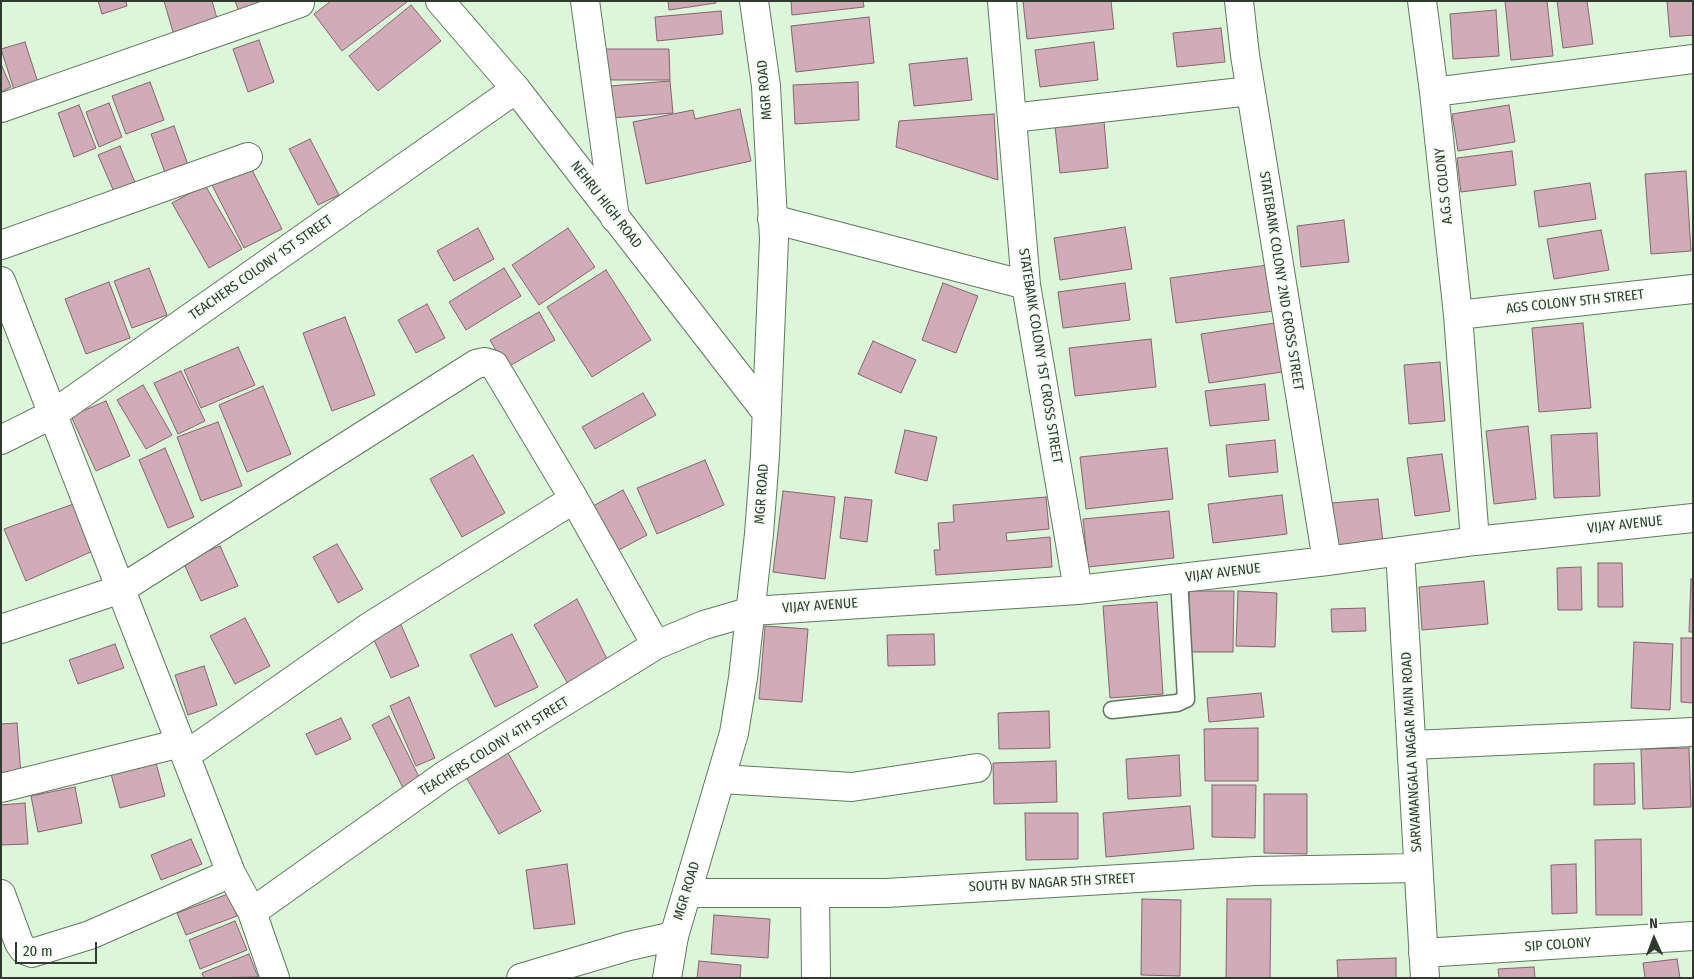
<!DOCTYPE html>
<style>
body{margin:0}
#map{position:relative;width:1694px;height:979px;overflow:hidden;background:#dcf6d9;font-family:"Fira Sans Condensed",sans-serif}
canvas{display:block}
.frame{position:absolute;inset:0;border:2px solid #303a2f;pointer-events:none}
.north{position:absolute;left:1629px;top:914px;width:50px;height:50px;-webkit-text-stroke:4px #f3fef2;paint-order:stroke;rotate:358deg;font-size:14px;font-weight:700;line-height:20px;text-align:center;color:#303a2f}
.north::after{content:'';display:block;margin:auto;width:18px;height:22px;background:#303a2f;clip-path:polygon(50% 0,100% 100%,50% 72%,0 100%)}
.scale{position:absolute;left:15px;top:942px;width:82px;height:22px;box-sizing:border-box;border:2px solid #303a2f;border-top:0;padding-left:6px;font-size:15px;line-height:18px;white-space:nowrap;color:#303a2f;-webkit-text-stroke:4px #f3fef2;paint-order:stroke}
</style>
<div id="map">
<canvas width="1694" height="979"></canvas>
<div class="frame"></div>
<div class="north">N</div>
<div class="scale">20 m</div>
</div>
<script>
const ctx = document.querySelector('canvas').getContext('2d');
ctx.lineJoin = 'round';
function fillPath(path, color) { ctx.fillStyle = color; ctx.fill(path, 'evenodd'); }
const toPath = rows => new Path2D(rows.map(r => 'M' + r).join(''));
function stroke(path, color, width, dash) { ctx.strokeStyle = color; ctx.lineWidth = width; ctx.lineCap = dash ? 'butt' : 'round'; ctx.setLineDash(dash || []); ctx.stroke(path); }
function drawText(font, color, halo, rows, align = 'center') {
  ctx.font = font + ' "Fira Sans Condensed",sans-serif'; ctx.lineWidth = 4; ctx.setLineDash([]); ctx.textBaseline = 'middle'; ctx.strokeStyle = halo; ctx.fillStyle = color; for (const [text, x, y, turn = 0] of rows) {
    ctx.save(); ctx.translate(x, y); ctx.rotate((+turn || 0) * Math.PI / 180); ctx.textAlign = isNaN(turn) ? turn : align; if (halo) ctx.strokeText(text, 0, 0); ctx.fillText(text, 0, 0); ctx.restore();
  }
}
const building = toPath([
 [98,1,126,1,127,6,102,14,98,1],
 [164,1,212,1,219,25,175,39,164,1],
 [235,1,275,1,240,14,235,1],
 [331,1,406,1,407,2,342,51,314,14,331,1],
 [668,1,716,1,716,3,669,10,668,1],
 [791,1,863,1,864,7,792,15,791,1],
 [1023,1,1111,1,1114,29,1027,39,1023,1],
 [1505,1,1547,1,1553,56,1511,60,1505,1],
 [1557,1,1587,1,1593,44,1563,48,1557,1],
 [1667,1,1693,1,1693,35,1670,37,1667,1],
 [411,5,441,41,378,91,349,56,411,5],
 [1496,10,1499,56,1453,59,1450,14,1496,10],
 [721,11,723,34,657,41,655,17,721,11],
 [869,17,874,63,796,72,791,26,869,17],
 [1221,28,1225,62,1177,67,1173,33,1221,28],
 [259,40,274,82,248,92,233,49,259,40],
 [25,42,40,89,16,96,1,49,25,42],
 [1094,42,1098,80,1040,87,1035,50,1094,42],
 [602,49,669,49,670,80,602,80,602,49],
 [967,58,972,100,914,106,909,64,967,58],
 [1,64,11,87,1,92,1,64],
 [670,81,673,113,612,118,610,86,670,81],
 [150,82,164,120,126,134,112,96,150,82],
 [858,82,859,120,795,124,793,85,858,82],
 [109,103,122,137,99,147,86,112,109,103],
 [79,105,96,148,74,157,58,113,79,105],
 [1509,105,1515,142,1458,151,1452,114,1509,105],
 [740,109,751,161,646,184,633,122,693,110,695,119,740,109],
 [994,114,998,180,896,147,899,121,994,114],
 [1104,121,1108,168,1060,173,1055,126,1104,121],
 [174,126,191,173,168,181,151,134,174,126],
 [310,139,339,195,318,205,289,149,310,139],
 [120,146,136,185,115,194,98,155,120,146],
 [1512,151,1516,185,1461,192,1457,158,1512,151],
 [250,166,282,229,244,248,212,185,250,166],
 [1686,171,1691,251,1651,254,1645,174,1686,171],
 [1590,183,1596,219,1539,227,1534,191,1590,183],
 [205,185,242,249,209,268,172,203,205,185],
 [1344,220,1349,262,1301,267,1297,226,1344,220],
 [1125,227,1132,269,1060,280,1054,238,1125,227],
 [478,228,494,259,454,281,437,251,478,228],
 [568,228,595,267,539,305,512,265,568,228],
 [1601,230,1609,270,1554,279,1547,239,1601,230],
 [1268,265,1274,311,1176,323,1170,278,1268,265],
 [149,268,167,315,132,328,114,281,149,268],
 [504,268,521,296,466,330,449,302,504,268],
 [606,270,651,340,592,377,547,307,606,270],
 [109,282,130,338,86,354,65,299,109,282],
 [943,283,978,296,956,353,922,340,943,283],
 [1125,283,1130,320,1063,328,1058,292,1125,283],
 [427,304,445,338,416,353,398,320,427,304],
 [539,312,555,340,506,368,490,340,539,312],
 [345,317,375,395,332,411,303,333,345,317],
 [1275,323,1282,372,1209,383,1201,334,1275,323],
 [1583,323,1591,408,1539,412,1532,328,1583,323],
 [1151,339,1156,387,1075,396,1069,348,1151,339],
 [873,341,916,360,901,393,858,374,873,341],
 [238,347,255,385,201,408,184,370,238,347],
 [1440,362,1445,421,1409,424,1404,365,1440,362],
 [181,371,205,421,178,434,154,383,181,371],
 [1265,384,1269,420,1210,426,1205,391,1265,384],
 [143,385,172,435,146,449,117,400,143,385],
 [263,386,291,454,247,472,219,405,263,386],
 [643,393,656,415,595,449,582,427,643,393],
 [106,401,130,456,96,471,71,416,106,401],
 [218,422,242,486,201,501,177,437,218,422],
 [1528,426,1536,499,1494,504,1486,431,1528,426],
 [905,430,937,437,927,481,895,473,905,430],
 [1597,433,1600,496,1554,498,1551,435,1597,433],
 [1275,440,1278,472,1229,477,1226,445,1275,440],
 [165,448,194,517,168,528,139,460,165,448],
 [1167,448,1173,499,1086,509,1080,457,1167,448],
 [1442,454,1450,511,1415,516,1407,458,1442,454],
 [473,455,505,513,462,537,430,479,473,455],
 [705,460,724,505,657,534,637,488,705,460],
 [623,490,647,535,617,551,593,506,623,490],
 [783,491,835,497,825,579,773,572,783,491],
 [1282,495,1287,534,1213,543,1208,504,1282,495],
 [845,497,872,500,867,542,840,538,845,497],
 [1046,497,1049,529,1006,533,1007,541,1050,537,1052,567,936,575,934,550,940,550,938,523,954,522,953,505,1046,497],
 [1378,499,1383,542,1337,546,1332,503,1378,499],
 [79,502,95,550,26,581,4,529,79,502],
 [1169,511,1174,558,1088,567,1083,519,1169,511],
 [337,544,363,589,338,603,313,557,337,544],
 [220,546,238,586,201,601,183,562,220,546],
 [1598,563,1622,563,1623,607,1598,607,1598,563],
 [1581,567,1582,610,1558,610,1557,568,1581,567],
 [1691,579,1693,579,1693,632,1689,632,1691,579],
 [1484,581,1488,624,1422,630,1419,587,1484,581],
 [1189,591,1234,591,1233,652,1189,652,1189,591],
 [1238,591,1277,593,1275,647,1236,646,1238,591],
 [577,599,607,659,568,684,534,625,577,599],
 [1157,602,1163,694,1110,698,1103,606,1157,602],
 [1365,608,1366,631,1332,632,1331,609,1365,608],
 [245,618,270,666,235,684,210,636,245,618],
 [398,618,419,666,391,678,370,631,398,618],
 [765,626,808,629,802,702,759,699,765,626],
 [512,634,538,687,495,707,470,655,512,634],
 [934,634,935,665,888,666,887,635,934,634],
 [1681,638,1693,638,1693,703,1681,702,1681,638],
 [1634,642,1673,644,1670,710,1631,708,1634,642],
 [115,644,124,668,78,684,69,660,115,644],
 [204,666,217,705,188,715,175,675,204,666],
 [1261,693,1264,717,1209,722,1207,698,1261,693],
 [409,697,435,758,416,766,390,706,409,697],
 [1049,711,1050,748,999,749,998,713,1049,711],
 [389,716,421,781,404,790,372,725,389,716],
 [341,718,351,739,316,755,306,734,341,718],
 [17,723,21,775,1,777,1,724,17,723],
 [1258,728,1258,781,1205,781,1204,729,1258,728],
 [504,746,541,811,499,834,462,770,504,746],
 [1689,748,1691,807,1643,809,1641,749,1689,748],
 [1179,755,1181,796,1128,799,1126,759,1179,755],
 [1056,761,1057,802,994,804,993,763,1056,761],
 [156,763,165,796,120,808,111,774,156,763],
 [1634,763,1635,804,1594,805,1594,764,1634,763],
 [1212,785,1256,785,1255,838,1212,837,1212,785],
 [75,787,82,823,38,832,31,796,75,787],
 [1264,794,1307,794,1307,854,1264,853,1264,794],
 [25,803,28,844,1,845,1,805,25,803],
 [1190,806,1194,849,1106,857,1103,813,1190,806],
 [1025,813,1078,813,1078,859,1026,860,1025,813],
 [191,839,202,864,161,880,151,855,191,839],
 [1641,839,1642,915,1596,915,1595,840,1641,839],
 [567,864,575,924,534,929,526,870,567,864],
 [1576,864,1577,913,1552,914,1551,865,1576,864],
 [228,894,237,916,186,935,177,913,228,894],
 [1142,899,1181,900,1180,976,1141,975,1142,899],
 [1227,899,1271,899,1270,978,1226,978,1227,899],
 [714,915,770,919,768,958,711,954,714,915],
 [235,921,247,950,200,969,189,940,235,921],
 [249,954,258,977,204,978,202,973,249,954],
 [1396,958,1396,978,1338,978,1337,960,1396,958],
 [1677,959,1680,978,1645,978,1643,963,1677,959],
 [699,961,741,965,740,978,697,978,699,961],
 [1534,967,1535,978,1499,978,1498,969,1534,967]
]);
fillPath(building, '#d1abb7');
stroke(building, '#86636f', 1);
const service = toPath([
 [1112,710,1177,703,1186,699,1179,579]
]);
const minor = toPath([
 [585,1,615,218],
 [1002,1,1026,285,1078,590],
 [1239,1,1245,55,1327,561],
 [1422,1,1434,92],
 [1,108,300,3],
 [1012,118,1250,91],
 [772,219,1026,285],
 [1,245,248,157],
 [1,281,231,873,252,912,275,978],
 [1458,315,1693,289],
 [1,440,53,414,516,89],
 [1475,541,1458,315,1434,92,1693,59],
 [1400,551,1425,978],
 [1,629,121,589,476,364,485,362,494,365,574,499,656,645],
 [1413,745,1693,732],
 [186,755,369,627,574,499],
 [721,779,852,787,977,768],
 [1,788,181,743],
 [687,893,886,893,1255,871,1417,868],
 [815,893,816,978],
 [1,894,19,943,24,950,32,953,90,935,231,873],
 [252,912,445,775,656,645,704,625,752,611,1078,590,1327,561,1475,541,1693,518],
 [1423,953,1693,936],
 [521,978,629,946,674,936]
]);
const tertiary = toPath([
 [440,1,516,89,767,413],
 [667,978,674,936,734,733,743,678,759,534,765,455,774,239,766,86,754,1]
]);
stroke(service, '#61785f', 19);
stroke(minor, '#61785f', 30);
stroke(tertiary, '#61785f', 30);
stroke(service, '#fff', 16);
stroke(minor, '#fff', 28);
stroke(tertiary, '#fff', 28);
drawText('14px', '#303a2f', '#f3fef2', [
 ["MGR ROAD",765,90,-95],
 ["A.G.S COLONY",1444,186,-96],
 ["NEHRU HIGH ROAD",606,205,52],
 ["TEACHERS COLONY 1ST STREET",261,268,-35],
 ["STATEBANK COLONY 2ND CROSS STREET",1281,281,81],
 ["AGS COLONY 5TH STREET",1575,302,-6],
 ["STATEBANK COLONY 1ST CROSS STREET",1040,356,81],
 ["MGR ROAD",762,494,-86],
 ["VIJAY AVENUE",1625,525,-6],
 ["VIJAY AVENUE",1223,573,-7],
 ["VIJAY AVENUE",820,606,-4],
 ["TEACHERS COLONY 4TH STREET",494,747,-32],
 ["SARVAMANGALA NAGAR MAIN ROAD",1412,752,-93],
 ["SOUTH BV NAGAR 5TH STREET",1052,883,-3],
 ["MGR ROAD",687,891,-73],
 ["SIP COLONY",1558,945,-4]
]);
</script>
